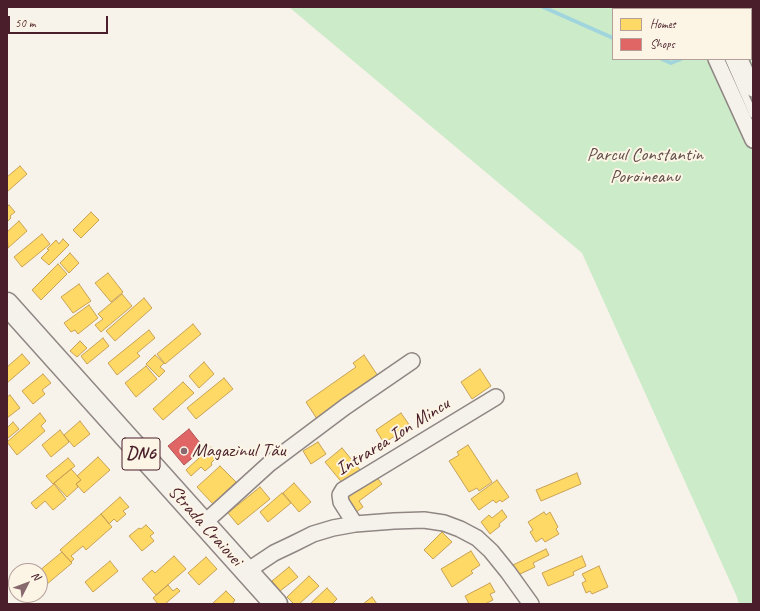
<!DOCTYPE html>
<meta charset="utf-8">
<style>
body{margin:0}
#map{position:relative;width:760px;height:611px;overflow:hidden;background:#f7f3ea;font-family:Caveat,sans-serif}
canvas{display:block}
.frame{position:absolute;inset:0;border:8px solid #4a1f2b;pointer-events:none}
.legend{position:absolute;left:612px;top:8px;width:140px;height:52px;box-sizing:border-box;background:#fcf5e5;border:1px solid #b59f9b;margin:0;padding:5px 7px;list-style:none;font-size:12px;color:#4a1f2b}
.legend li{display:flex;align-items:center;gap:8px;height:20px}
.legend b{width:20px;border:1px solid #b59f9b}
.north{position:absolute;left:8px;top:563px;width:40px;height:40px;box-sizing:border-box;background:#fcf5e5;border:1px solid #b59f9b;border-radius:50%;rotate:48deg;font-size:11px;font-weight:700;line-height:16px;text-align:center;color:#4a1f2b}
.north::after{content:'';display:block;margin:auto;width:14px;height:18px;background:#87696e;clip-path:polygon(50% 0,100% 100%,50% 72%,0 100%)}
.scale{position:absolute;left:8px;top:16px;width:100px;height:18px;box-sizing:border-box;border:2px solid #4a1f2b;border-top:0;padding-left:5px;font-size:12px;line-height:14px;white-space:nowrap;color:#4a1f2b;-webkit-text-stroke:3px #fcf5e5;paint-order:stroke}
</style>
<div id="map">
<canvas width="760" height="611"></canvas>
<div class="frame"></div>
<ul class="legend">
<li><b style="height:11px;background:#ffd966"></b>Homes</li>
<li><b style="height:11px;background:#e06666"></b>Shops</li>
</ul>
<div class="north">N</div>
<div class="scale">50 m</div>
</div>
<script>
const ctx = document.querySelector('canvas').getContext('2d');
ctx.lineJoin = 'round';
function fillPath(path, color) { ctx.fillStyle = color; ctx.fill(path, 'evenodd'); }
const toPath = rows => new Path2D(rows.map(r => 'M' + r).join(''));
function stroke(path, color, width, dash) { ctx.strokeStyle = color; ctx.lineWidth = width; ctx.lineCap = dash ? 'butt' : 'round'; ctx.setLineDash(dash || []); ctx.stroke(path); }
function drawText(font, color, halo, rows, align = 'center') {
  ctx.font = font + ' Caveat,sans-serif'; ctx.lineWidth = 4; ctx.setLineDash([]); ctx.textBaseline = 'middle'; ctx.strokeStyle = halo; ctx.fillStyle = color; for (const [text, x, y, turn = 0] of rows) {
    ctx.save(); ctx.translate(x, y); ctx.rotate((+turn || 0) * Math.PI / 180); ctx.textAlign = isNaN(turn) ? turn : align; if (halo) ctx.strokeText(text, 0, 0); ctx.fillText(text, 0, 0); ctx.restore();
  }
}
fillPath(toPath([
 [289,7,753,7,753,604,739,604,737,597,582,253],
 [613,9,751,9,751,59,613,59]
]), '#ccebc8');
const homes = toPath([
 [20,166,27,174,7,192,7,177,20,166],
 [9,205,15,212,10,216,11,218,7,222,7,207,9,205],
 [91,212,99,220,81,238,73,230,91,212],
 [19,221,27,231,8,248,7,232,19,221],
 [42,234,50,244,22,267,14,257,42,234],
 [63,239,69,245,49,265,41,258,49,250,47,249,56,240,59,244,63,239],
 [70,253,79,263,69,273,60,263,70,253],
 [58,264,67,274,41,300,32,290,58,264],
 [108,273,123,292,111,302,95,283,108,273],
 [79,284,91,301,73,313,61,297,79,284],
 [122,294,132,306,101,332,95,325,103,319,98,314,122,294],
 [144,298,152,308,115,341,106,331,144,298],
 [89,305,98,318,78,334,75,330,71,332,64,323,89,305],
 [193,324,201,334,165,364,157,354,193,324],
 [149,330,155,338,137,353,140,356,117,375,108,363,149,330],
 [103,338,109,346,87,364,81,356,103,338],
 [80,341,87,348,77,357,70,351,80,341],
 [22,354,30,363,7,383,7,367,22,354],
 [155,355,164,363,160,367,165,371,159,377,146,364,155,355],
 [364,355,378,376,317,419,306,402,356,367,353,363,364,355],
 [204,362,214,374,199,388,189,376,204,362],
 [146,366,157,379,136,397,125,383,146,366],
 [480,369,491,386,472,399,461,382,480,369],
 [43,374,51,383,42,390,45,394,33,404,22,391,43,374],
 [224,378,233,389,196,419,187,408,224,378],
 [183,382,194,393,163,420,153,409,183,382],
 [10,395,20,408,7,418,7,397,10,395],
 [40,413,46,421,41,426,45,431,17,455,7,442,40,413],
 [401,413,410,426,384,443,376,430,401,413],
 [80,421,90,434,74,447,64,435,80,421],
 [13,422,19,429,7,439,7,428,13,422],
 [60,430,69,442,51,457,42,445,60,430],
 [318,442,326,454,311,464,303,451,318,442],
 [468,445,492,482,479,491,477,488,469,492,449,461,459,455,457,452,468,445],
 [211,447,219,455,211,463,212,465,205,471,201,467,191,476,186,470,211,447],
 [342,448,361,471,344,485,325,462,342,448],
 [98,457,110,470,84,493,76,484,81,480,77,476,98,457],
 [68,458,75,466,53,484,46,476,68,458],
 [220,466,236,482,213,504,197,487,220,466],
 [71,469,81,480,76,484,78,487,67,497,54,483,71,469],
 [577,473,581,484,541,501,536,490,577,473],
 [374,474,382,484,359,501,363,507,355,513,343,497,374,474],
 [497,480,509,497,502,502,500,500,496,503,493,500,479,510,471,499,497,480],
 [294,483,311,502,299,512,283,493,294,483],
 [54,484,66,499,53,510,45,501,36,509,31,503,54,484],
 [260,487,270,499,238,525,228,513,260,487],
 [282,493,291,503,268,522,260,512,282,493],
 [120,497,129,507,123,511,126,514,117,522,114,519,109,524,101,514,120,497],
 [502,510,507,517,499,524,500,526,490,534,481,522,489,515,492,518,502,510],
 [544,512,546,515,550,512,558,527,556,529,559,534,545,542,542,538,536,542,530,532,533,530,528,522,544,512],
 [101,514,112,527,86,550,83,546,71,556,74,559,71,562,60,550,101,514],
 [146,525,154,533,150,536,154,541,142,551,129,536,139,528,141,529,146,525],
 [442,532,452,542,433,559,424,550,442,532],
 [546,549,549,555,533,563,535,567,518,575,513,565,546,549],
 [471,551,480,565,471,571,473,573,452,587,441,569,471,551],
 [62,552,72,563,40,590,39,571,62,552],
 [174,556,186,569,156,595,142,579,152,570,155,573,174,556],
 [582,556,586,566,573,572,574,575,548,586,542,573,582,556],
 [206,557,217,569,199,585,188,573,206,557],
 [110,561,118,571,93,592,85,582,110,561],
 [599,566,608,587,592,594,590,591,586,593,582,583,586,581,582,574,599,566],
 [289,567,298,577,280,591,272,581,289,567],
 [309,576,319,586,299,604,294,604,287,597,309,576],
 [490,583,495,592,490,594,493,600,485,604,469,604,465,596,490,583],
 [168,585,173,591,177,588,180,591,165,604,158,604,153,598,168,585],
 [327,588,337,599,332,604,310,604,327,588],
 [226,591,235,600,232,604,212,604,226,591],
 [372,597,377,604,363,604,372,597]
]);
fillPath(homes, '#ffd966');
stroke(homes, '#c9a154', 1);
const shops = toPath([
 [189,429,204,448,184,465,168,446,189,429]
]);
fillPath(shops, '#e06666');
stroke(shops, '#b35154', 1);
stroke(toPath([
 [543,7,613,38],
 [751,29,753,28],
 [662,59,671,63,681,59]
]), '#a0d5de', 4);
const lane = toPath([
 [707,7,707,9],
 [729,59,753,114]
]);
const street = toPath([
 [694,7,695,9],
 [718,7,718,9],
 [716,59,753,140],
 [740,59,753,89],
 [203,524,269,464,345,407,412,361],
 [355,524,341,502,340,495,343,490,496,397],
 [247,571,274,553,295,543,313,534,333,528,355,524,394,521,424,520,444,523,460,529,477,538,491,551,508,572,531,604]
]);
const primary = toPath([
 [7,304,276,604]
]);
stroke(lane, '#908684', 10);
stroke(street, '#908684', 18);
stroke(primary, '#908684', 25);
stroke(lane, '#f5f2ec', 7);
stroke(street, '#f5f2ec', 15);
stroke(primary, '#f5f2ec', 22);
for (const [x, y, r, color] of [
 [184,451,4,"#87696e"]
]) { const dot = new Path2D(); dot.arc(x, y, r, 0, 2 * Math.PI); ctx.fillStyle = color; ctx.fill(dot); stroke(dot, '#fcf5e5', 1.5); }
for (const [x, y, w] of [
 [141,454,38]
]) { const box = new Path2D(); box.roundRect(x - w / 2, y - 16, w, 32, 3); ctx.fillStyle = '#fcf5e5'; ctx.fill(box); stroke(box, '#4a1f2b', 1); }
drawText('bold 18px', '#4a1f2b', null, [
 ["DN6",141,454]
]);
drawText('19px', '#62504b', '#fcf5e5', [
 ["Parcul Constantin",645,155],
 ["Poroineanu",645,177]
]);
drawText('19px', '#4a1f2b', '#fcf5e5', [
 ["Intrarea Ion Mincu",393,437,-32],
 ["Strada Craiovei",205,526,48]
]);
drawText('19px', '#4a1f2b', '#fcf5e5', [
 ["Magazinul Tău",192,451]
], 'left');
</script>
